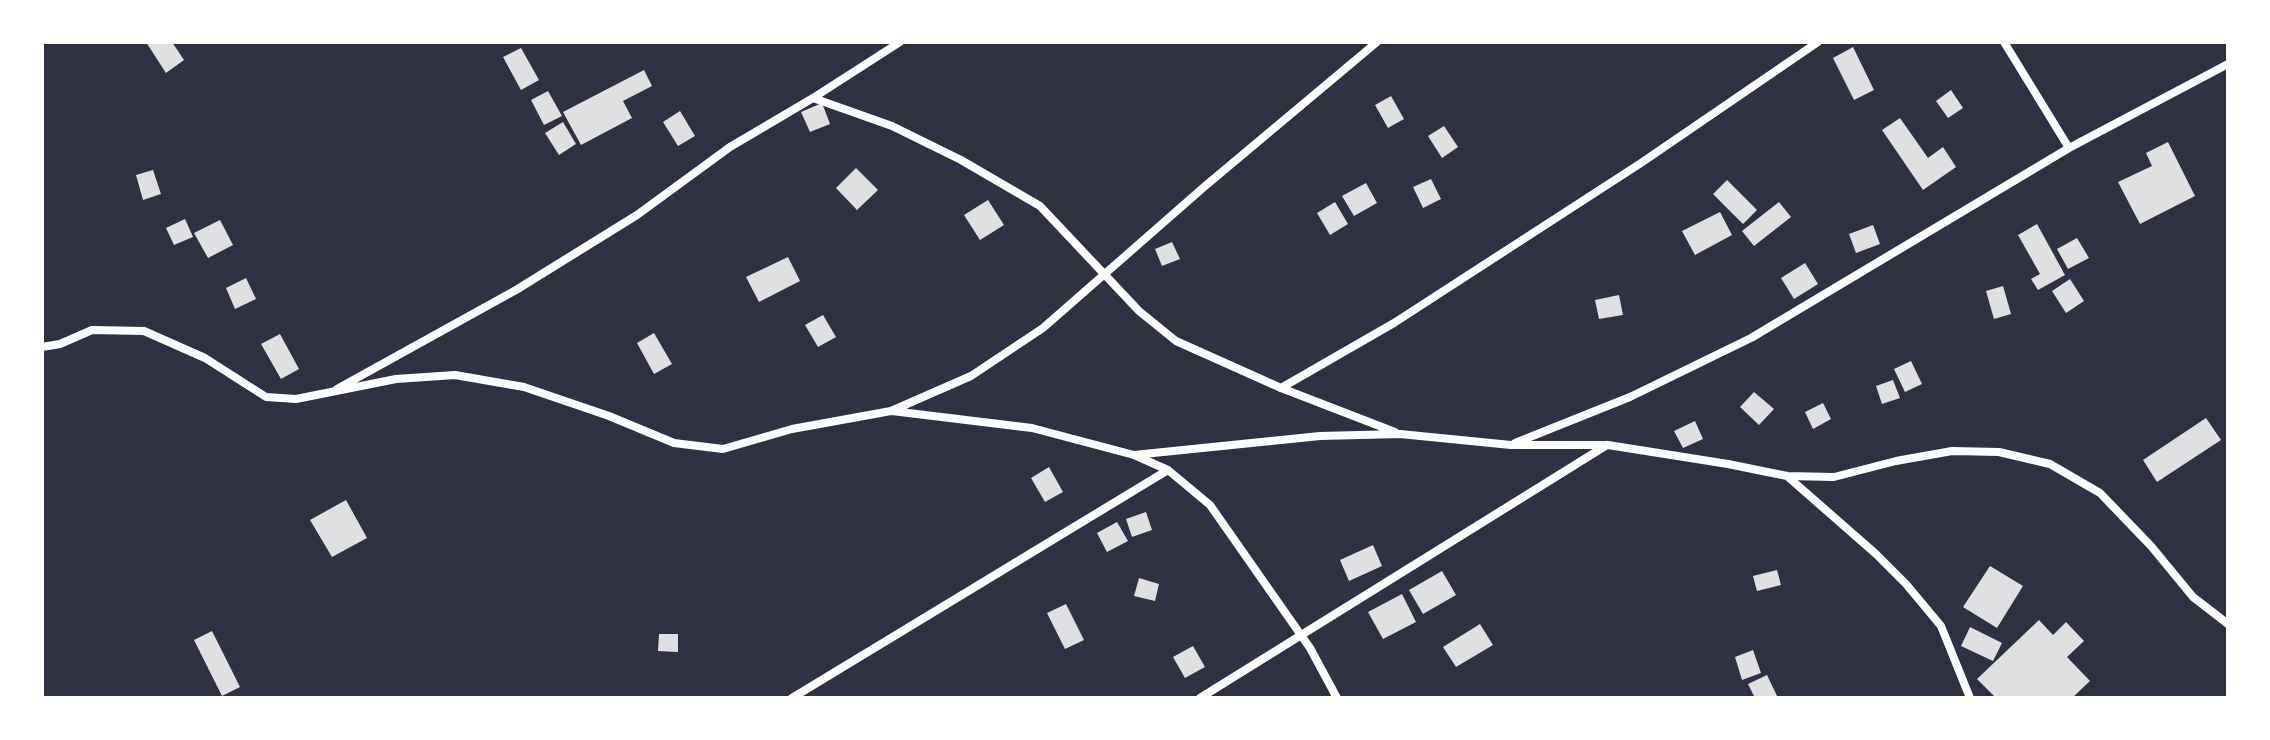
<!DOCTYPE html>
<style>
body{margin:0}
#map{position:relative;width:2270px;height:740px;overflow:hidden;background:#2d3142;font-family:Montserrat,sans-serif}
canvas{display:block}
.frame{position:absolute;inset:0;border:44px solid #fff;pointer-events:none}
</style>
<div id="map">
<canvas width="2270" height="740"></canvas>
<div class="frame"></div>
</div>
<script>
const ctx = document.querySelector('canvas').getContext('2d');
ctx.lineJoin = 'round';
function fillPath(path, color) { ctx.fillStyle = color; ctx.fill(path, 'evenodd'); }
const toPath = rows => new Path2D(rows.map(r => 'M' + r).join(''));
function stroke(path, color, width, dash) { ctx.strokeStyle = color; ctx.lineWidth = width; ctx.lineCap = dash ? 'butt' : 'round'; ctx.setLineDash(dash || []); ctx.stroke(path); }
fillPath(toPath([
 [146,42,172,42,184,60,166,73],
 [1853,47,1874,90,1854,100,1833,58],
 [521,48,539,80,521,90,503,57],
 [644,70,652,86,623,101,632,118,581,145,563,112],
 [1951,90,1963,108,1948,118,1936,101],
 [548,91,562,116,544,125,531,100],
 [1391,96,1404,119,1388,128,1375,105],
 [822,103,830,124,810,132,801,112],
 [680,111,695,136,678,146,663,122],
 [1900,118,1928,158,1943,147,1956,167,1923,190,1882,130],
 [563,122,576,144,559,155,545,133],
 [1444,126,1458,147,1442,158,1428,136],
 [2168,142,2195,196,2140,224,2118,182,2152,166,2146,153],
 [856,168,878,190,857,210,836,188],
 [153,170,161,194,143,200,136,175],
 [1431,179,1441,199,1423,208,1413,187],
 [1727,180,1757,210,1743,224,1713,194],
 [1366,183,1377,203,1354,216,1342,196],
 [988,200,1004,225,980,240,964,215],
 [1335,202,1348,224,1330,235,1317,213],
 [1779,202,1791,217,1754,246,1742,231],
 [1720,212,1732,235,1695,255,1682,231],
 [185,219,193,237,174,245,166,228],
 [220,220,233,245,208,258,194,233],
 [2037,224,2065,275,2038,290,2031,279,2040,274,2018,235],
 [1873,225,1880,244,1856,253,1849,234],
 [2077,238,2089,258,2068,269,2057,249],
 [1172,242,1180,259,1162,266,1155,249],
 [788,257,800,281,759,302,746,277],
 [1805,263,1818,284,1794,299,1781,278],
 [246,278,256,299,235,309,226,288],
 [2070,279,2084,301,2066,313,2052,291],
 [2003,286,2011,314,1994,319,1986,291],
 [1619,295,1623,315,1599,319,1595,300],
 [823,315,836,337,818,347,805,325],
 [654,333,672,364,654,374,637,343],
 [280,334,299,369,281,379,261,344],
 [1911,361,1922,384,1905,392,1894,369],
 [1893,380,1900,398,1882,404,1876,386],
 [1754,392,1774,409,1759,425,1740,407],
 [1823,403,1831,419,1813,429,1805,412],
 [2206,418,2221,440,2157,482,2143,460],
 [1695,421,1703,439,1683,448,1674,431],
 [1049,467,1063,492,1045,502,1031,478],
 [346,500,367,538,332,557,310,520],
 [1146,512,1152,530,1132,537,1126,519],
 [1117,522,1128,541,1107,552,1097,533],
 [1373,545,1382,566,1349,581,1340,560],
 [1990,566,2023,586,1997,628,1963,607],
 [1777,570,1781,585,1757,591,1753,576],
 [1442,571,1456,595,1423,614,1409,590],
 [1139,578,1159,584,1155,601,1134,596],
 [1402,594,1416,622,1383,639,1368,612],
 [1066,604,1084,640,1065,649,1047,613],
 [2039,620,2053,635,2066,622,2084,641,2067,657,2090,681,2072,698,1996,698,1977,679],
 [1480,624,1493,645,1456,667,1443,647],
 [1970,627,2002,643,1993,661,1961,646],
 [212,631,240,687,222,696,194,640],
 [659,634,678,634,678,652,658,651],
 [1193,646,1205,667,1185,678,1173,657],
 [1753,650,1761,673,1742,680,1735,657],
 [1767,675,1778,698,1755,698,1748,684]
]), '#e0e0e3');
stroke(toPath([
 [2004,42,2069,148],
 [813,98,892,126,961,160,1040,206,1139,311,1176,341,1281,388,1395,432],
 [42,347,60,344,92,330,144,331,205,358,266,397,296,399,396,379,455,375,524,387,609,416,674,443,723,449,792,429,891,411,971,376,1043,328,1204,187,1377,42],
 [1281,388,1394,323,1448,288,1641,163,1818,42],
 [337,389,516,290,637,215,730,147,813,98,900,42],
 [892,411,1032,428,1134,455,1168,470,1210,505,1310,648,1337,698],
 [1515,443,1630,397,1751,338,2069,148,2228,64],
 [1134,455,1320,436,1400,434,1511,445,1608,445,1728,464,1787,476,1834,477,1896,461,1952,451,1999,452,2050,464,2100,493,2151,546,2193,597,2228,624],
 [1787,476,1876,554,1906,584,1941,626,1970,698],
 [792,698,1168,470],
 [1200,698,1607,445]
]), '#fff', 8);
</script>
